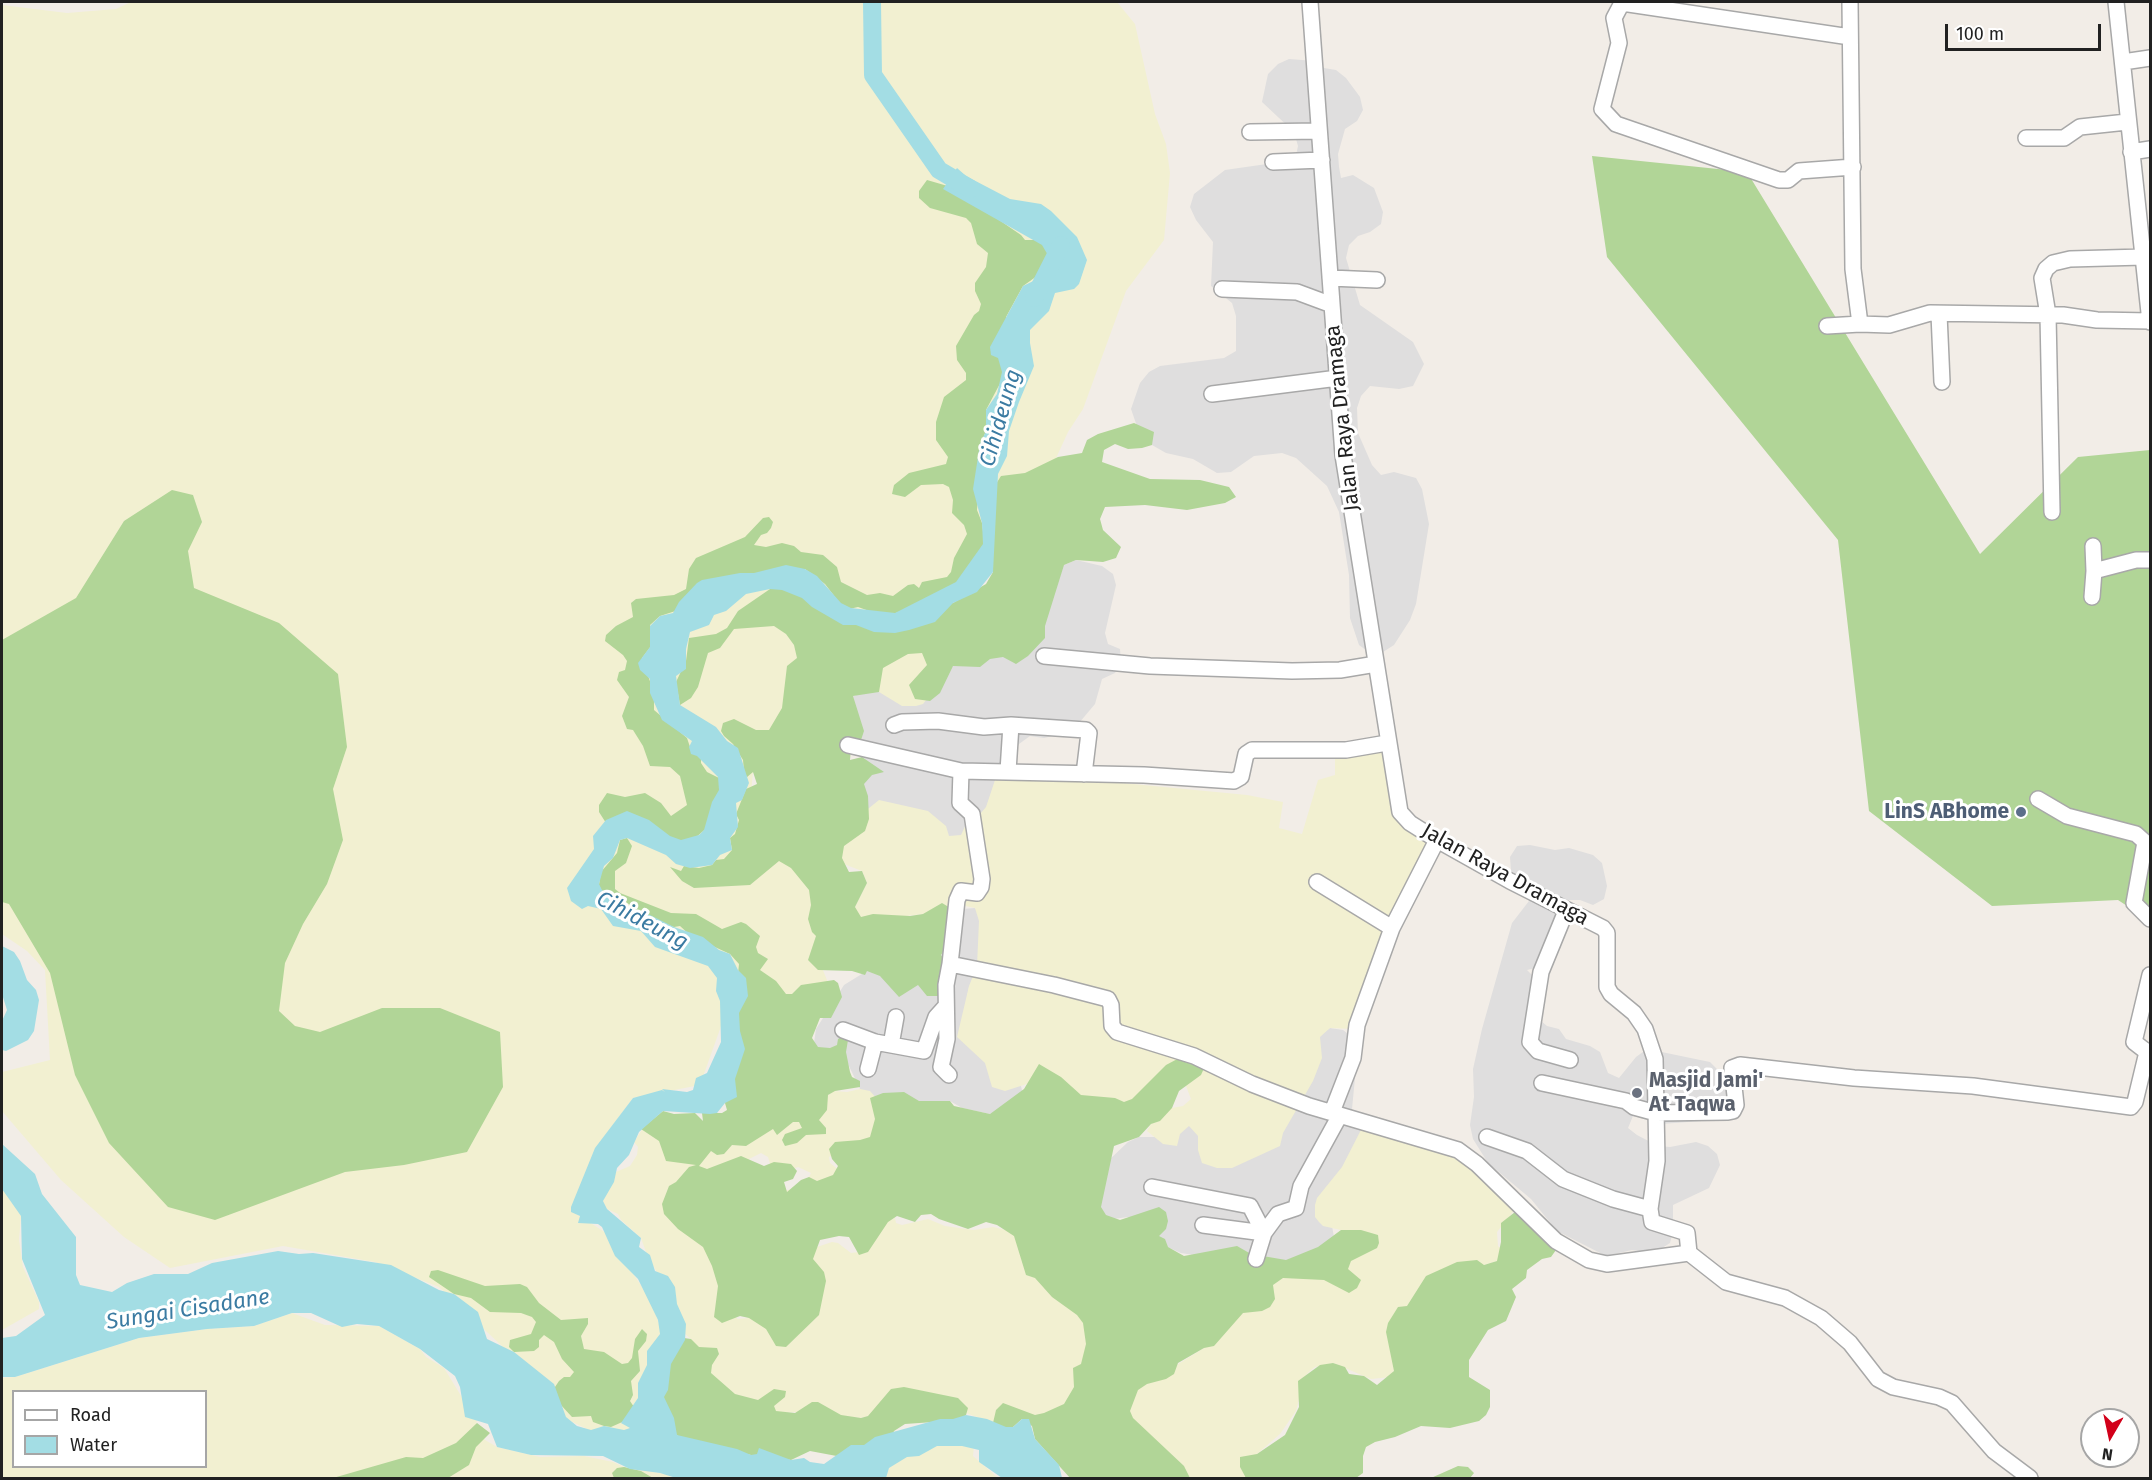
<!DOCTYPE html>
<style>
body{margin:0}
#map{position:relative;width:2152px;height:1480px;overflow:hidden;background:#f2ede7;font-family:"Fira Sans",sans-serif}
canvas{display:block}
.frame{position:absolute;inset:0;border:3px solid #212121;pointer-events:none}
.legend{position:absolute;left:12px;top:1390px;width:195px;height:78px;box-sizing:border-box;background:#fff;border:2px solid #a6a6a6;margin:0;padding:8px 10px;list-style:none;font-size:18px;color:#212121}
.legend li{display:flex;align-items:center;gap:12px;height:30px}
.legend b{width:30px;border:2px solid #a6a6a6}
.north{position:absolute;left:2080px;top:1408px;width:60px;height:60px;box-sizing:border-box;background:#fff;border:2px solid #a6a6a6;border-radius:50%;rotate:189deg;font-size:16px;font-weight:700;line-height:24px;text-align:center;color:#212121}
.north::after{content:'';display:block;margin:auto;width:21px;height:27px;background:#d2001a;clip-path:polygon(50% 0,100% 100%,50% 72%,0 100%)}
.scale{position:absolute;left:1945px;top:24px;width:156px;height:27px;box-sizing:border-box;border:3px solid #212121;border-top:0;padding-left:8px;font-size:18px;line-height:21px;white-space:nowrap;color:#212121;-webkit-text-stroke:4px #fff;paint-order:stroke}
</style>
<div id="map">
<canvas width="2152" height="1480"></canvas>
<div class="frame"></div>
<ul class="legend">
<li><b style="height:8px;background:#fff"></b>Road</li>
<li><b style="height:16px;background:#a3dde4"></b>Water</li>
</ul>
<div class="north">N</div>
<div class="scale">100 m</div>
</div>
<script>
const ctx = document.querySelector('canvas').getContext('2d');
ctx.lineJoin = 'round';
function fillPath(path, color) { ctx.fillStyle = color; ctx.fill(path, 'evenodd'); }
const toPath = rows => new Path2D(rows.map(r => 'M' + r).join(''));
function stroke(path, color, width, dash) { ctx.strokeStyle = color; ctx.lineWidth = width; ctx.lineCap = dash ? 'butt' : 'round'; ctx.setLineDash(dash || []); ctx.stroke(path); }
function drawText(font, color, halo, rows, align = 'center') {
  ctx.font = font + ' "Fira Sans",sans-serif'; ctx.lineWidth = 6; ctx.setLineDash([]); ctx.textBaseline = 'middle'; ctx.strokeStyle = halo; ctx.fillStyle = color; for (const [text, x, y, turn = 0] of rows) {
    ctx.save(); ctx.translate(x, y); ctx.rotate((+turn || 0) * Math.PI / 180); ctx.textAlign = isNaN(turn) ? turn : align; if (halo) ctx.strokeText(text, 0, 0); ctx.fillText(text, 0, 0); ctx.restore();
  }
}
fillPath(toPath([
 [1289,59,1315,61,1324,68,1336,70,1346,78,1360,97,1363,110,1357,121,1345,129,1338,154,1339,167,1341,178,1353,175,1374,188,1383,212,1381,224,1370,232,1358,236,1349,245,1346,258,1360,305,1413,342,1424,364,1413,386,1399,389,1370,386,1361,396,1357,408,1358,433,1372,465,1381,475,1394,472,1416,478,1422,489,1429,524,1416,604,1410,620,1394,645,1383,652,1370,653,1359,645,1350,618,1349,575,1339,512,1327,486,1296,458,1282,453,1254,456,1231,472,1217,473,1193,459,1166,453,1152,445,1140,435,1131,409,1140,383,1149,372,1160,366,1224,358,1236,351,1236,316,1232,303,1211,286,1213,242,1196,220,1190,207,1194,194,1225,170,1295,160,1298,146,1294,132,1262,102,1268,74,1278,64],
 [1076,560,1102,566,1113,574,1116,585,1105,633,1108,644,1120,649,1121,662,1115,673,1102,679,1095,704,1079,723,1057,735,1044,738,1030,736,1019,744,1014,755,985,876,867,809,855,784,862,757,853,696,953,666,1064,565],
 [1530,845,1555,850,1569,848,1593,855,1602,863,1607,886,1604,899,1593,905,1580,900,1566,900,1565,925,1539,967,1527,970,1535,978,1534,1015,1547,1026,1559,1029,1566,1039,1590,1046,1600,1052,1608,1073,1619,1078,1636,1057,1647,1049,1710,1062,1719,1071,1732,1090,1727,1112,1715,1120,1661,1124,1633,1116,1628,1128,1637,1135,1658,1146,1670,1147,1696,1142,1708,1146,1717,1154,1720,1165,1709,1188,1673,1205,1673,1231,1670,1243,1659,1250,1646,1252,1632,1250,1606,1256,1557,1231,1531,1199,1488,1163,1473,1139,1470,1125,1474,1097,1473,1069,1482,1029,1512,923,1529,901,1535,887,1522,881,1511,871,1510,857,1517,846],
 [975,908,984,917,983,965,969,987,967,998,1010,1080,1021,1086,1024,1099,1016,1109,990,1114,962,1108,950,1101,932,1124,870,1098,860,1089,848,1064,821,1056,814,1043,816,1029,844,985,878,964,941,955,962,909],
 [1330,1028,1343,1030,1352,1037,1358,1047,1352,1109,1364,1129,1332,1226,1334,1237,1305,1263,1224,1260,1181,1253,1167,1247,1128,1217,1113,1219,1097,1216,1108,1161,1128,1142,1139,1137,1164,1137]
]), '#dfdede');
fillPath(toPath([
 [131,2,1117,2,1135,24,1155,114,1166,144,1170,173,1164,240,1126,291,1083,409,1068,432,1031,513,1012,537,801,674,753,772,750,803,798,851,820,924,814,948,829,985,786,1005,743,965,700,1085,633,1098,595,1150,572,1211,606,1233,652,1302,661,1330,629,1431,589,1430,558,1415,503,1347,439,1287,375,1262,283,1246,170,1268,124,1237,61,1180,2,1111,2,1072,50,1060,45,970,27,951,2,934,2,5,67,13,116,9],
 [928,645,927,699,923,704,916,706,902,706,879,692,869,689,872,668],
 [1384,744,1393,817,1430,837,1353,1029,1330,1028,1320,1037,1322,1058,1313,1081,1283,1133,1280,1146,1232,1168,1217,1168,1202,1163,1198,1150,1198,1136,1189,1126,1180,1134,1177,1146,1163,1144,1147,1131,1151,1124,1172,1108,1183,1106,1191,1099,1186,1086,1139,1105,1083,1104,1033,1082,1005,1091,992,1087,985,1063,957,1037,969,986,977,966,979,921,975,908,961,905,938,917,923,914,857,922,855,907,867,883,862,871,836,861,848,825,879,800,928,811,946,826,949,836,961,835,969,818,980,814,986,807,998,771,1247,795,1283,802,1279,828,1302,834,1318,780,1335,775,1335,752],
 [860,1089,870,1091,879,1101,877,1135,829,1157,830,1163,839,1170,849,1173,788,1197,783,1190,789,1190,809,1177,811,1173,798,1167,774,1177,768,1157,761,1153,749,1159,723,1241,723,1309,738,1319,749,1318,808,1250,832,1242,838,1243,851,1253,859,1252,882,1222,895,1218,896,1223,902,1225,928,1219,945,1226,974,1230,993,1227,1006,1230,990,1200,1082,1317,1091,1359,1070,1403,1055,1415,993,1423,958,1410,882,1413,860,1418,809,1412,752,1413,720,1400,691,1339,684,1333,660,1278,654,1267,643,1259,646,1252,641,1238,621,1220,618,1214,607,1209,603,1201,616,1172,630,1166,637,1155,638,1147,634,1142,645,1125,669,1138,828,1095,834,1091,847,1092],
 [1364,1124,1462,1154,1516,1208,1497,1232,1498,1246,1504,1251,1497,1261,1484,1265,1397,1364,1391,1377,1371,1379,1333,1363,1315,1367,1310,1371,1305,1376,1296,1411,1280,1434,1257,1454,1252,1478,1184,1478,1140,1437,1122,1405,1130,1394,1204,1348,1216,1332,1277,1281,1283,1278,1326,1275,1341,1230,1323,1226,1319,1222,1315,1217,1315,1205,1317,1198,1342,1167],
 [2,1178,21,1216,19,1240,23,1267,39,1302,39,1309,2,1330],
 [292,1313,325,1325,379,1326,420,1349,426,1357,444,1368,463,1399,465,1416,477,1419,476,1426,485,1440,497,1447,540,1457,584,1456,613,1462,624,1467,666,1474,673,1478,2,1478,2,1378,15,1377,139,1338,207,1329,254,1326],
 [14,1392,206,1392,206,1466,14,1466],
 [937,1446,974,1446,973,1456,998,1478,886,1478,889,1468,898,1459]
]), '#f2f0d1');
fillPath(toPath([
 [1592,156,1747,172,1980,554,2078,457,2150,450,2150,921,2118,900,1992,906,1869,811,1838,540,1607,257],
 [927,180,951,187,1021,235,1025,240,1042,240,1049,257,1044,271,1023,286,1006,317,1005,374,986,410,986,431,983,438,977,510,982,523,985,548,952,589,889,618,858,607,845,610,825,584,805,569,660,616,650,625,654,642,642,658,654,693,654,710,687,738,691,750,701,755,701,763,707,772,725,781,709,826,687,845,606,823,599,812,599,805,607,793,625,797,645,793,661,803,671,816,687,805,680,776,670,767,650,766,643,746,633,730,627,729,622,716,629,697,617,680,619,672,625,670,627,661,623,655,605,641,606,635,616,626,633,617,631,603,636,599,674,595,686,589,689,569,696,558,745,537,763,518,769,517,773,522,771,528,767,533,761,535,754,545,766,547,782,543,794,546,801,552,823,555,837,567,841,582,867,595,880,593,893,596,908,585,914,584,919,588,922,582,947,577,951,572,954,558,967,534,964,525,952,513,953,500,949,487,943,484,921,485,905,497,892,494,894,485,909,473,946,464,948,457,936,440,936,422,944,397,966,380,966,373,957,360,956,346,974,315,979,311,981,304,975,291,975,283,986,267,988,253,977,244,971,223,966,218,930,208,919,198,919,191],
 [1134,423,1154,432,1152,445,1142,448,1128,449,1115,444,1104,450,1102,462,1150,479,1200,480,1229,487,1236,497,1225,503,1187,510,1145,505,1105,507,1100,519,1103,530,1121,547,1116,558,1103,562,1076,560,1064,565,1045,626,1045,638,1028,656,1016,664,1003,657,990,659,980,667,953,666,940,693,930,701,915,699,909,685,927,665,922,653,908,654,883,668,879,692,853,696,864,731,860,743,851,748,850,760,862,757,884,772,872,775,864,784,868,796,869,819,865,831,844,846,842,858,849,872,862,871,867,883,855,907,861,917,873,914,910,916,923,914,942,903,962,915,963,926,941,955,953,974,941,996,927,996,918,985,899,997,880,976,867,971,865,975,852,971,818,970,808,960,816,936,812,932,808,919,811,905,809,890,791,868,779,861,750,885,694,888,682,881,670,867,681,871,684,866,699,868,712,865,716,860,724,859,732,850,730,838,735,834,739,820,736,814,746,789,757,784,753,772,747,777,744,772,743,760,733,744,724,736,721,731,723,723,734,719,756,730,769,730,782,708,787,666,797,658,794,645,786,634,774,626,734,629,720,648,708,653,698,687,691,698,680,705,676,682,686,661,689,638,716,634,727,628,738,611,770,589,794,589,844,622,953,603,986,584,993,572,990,557,994,487,1001,476,1025,473,1058,457,1082,453,1087,440,1098,434],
 [172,490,193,495,202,522,188,551,194,588,279,623,338,674,347,747,333,789,343,840,327,884,303,924,285,963,279,1011,295,1026,320,1032,382,1008,440,1008,500,1032,503,1087,467,1152,404,1165,345,1172,215,1220,168,1207,109,1143,75,1075,50,973,9,904,2,902,2,640,76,598,124,521],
 [627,838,632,846,626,863,615,871,615,889,620,893,671,913,696,914,722,929,741,922,746,924,760,936,756,947,758,953,768,959,760,970,776,981,786,994,792,994,801,985,834,980,838,983,842,997,831,1018,820,1018,812,1038,818,1047,830,1048,837,1045,838,1039,843,1036,848,1040,846,1052,850,1072,852,1077,860,1081,860,1087,835,1091,828,1095,827,1110,819,1120,826,1128,826,1134,806,1135,797,1143,785,1146,782,1140,785,1134,802,1128,799,1122,793,1122,777,1135,773,1129,746,1146,732,1145,724,1154,717,1155,711,1151,699,1166,707,1169,741,1156,764,1166,774,1162,791,1164,797,1171,793,1179,784,1182,787,1192,801,1180,809,1177,817,1181,833,1175,838,1166,832,1159,829,1149,835,1142,860,1140,870,1137,875,1119,870,1098,883,1093,904,1092,919,1101,950,1101,954,1106,990,1114,1024,1089,1039,1064,1061,1077,1081,1095,1115,1098,1124,1102,1132,1099,1166,1065,1183,1056,1205,1066,1201,1075,1179,1091,1172,1108,1160,1121,1151,1124,1139,1137,1114,1146,1101,1207,1106,1215,1120,1220,1159,1207,1166,1212,1168,1221,1166,1229,1159,1236,1165,1239,1168,1247,1184,1256,1237,1246,1251,1254,1286,1260,1318,1247,1341,1230,1361,1230,1378,1235,1379,1243,1377,1248,1351,1261,1348,1269,1361,1280,1357,1288,1349,1293,1324,1280,1283,1278,1273,1285,1275,1299,1270,1307,1262,1311,1243,1313,1214,1346,1204,1348,1178,1363,1174,1374,1166,1379,1147,1384,1138,1390,1130,1411,1133,1418,1184,1466,1190,1478,1070,1478,1035,1439,1032,1426,1022,1419,1013,1427,998,1431,993,1423,996,1410,1003,1403,1035,1415,1044,1413,1064,1404,1074,1387,1073,1368,1081,1364,1086,1344,1083,1323,1077,1315,1052,1297,1035,1278,1026,1275,1014,1236,997,1225,986,1222,968,1229,939,1219,931,1214,921,1215,915,1222,897,1216,888,1222,868,1252,859,1255,849,1237,839,1236,820,1240,813,1259,824,1272,826,1281,819,1315,786,1347,776,1346,766,1329,749,1318,740,1316,722,1323,714,1317,718,1286,712,1266,703,1247,678,1229,664,1214,662,1204,669,1186,676,1182,689,1167,696,1165,666,1161,659,1141,641,1129,663,1111,674,1114,695,1113,703,1121,702,1113,722,1113,727,1110,725,1103,739,964,730,954,691,936,680,926,674,927,632,912,630,905,619,897,613,900,597,897,601,872,617,853,620,840],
 [1515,1212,1523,1214,1540,1236,1556,1241,1556,1250,1551,1257,1542,1259,1527,1270,1526,1278,1512,1289,1516,1297,1506,1321,1488,1330,1469,1360,1469,1377,1490,1390,1490,1407,1486,1415,1479,1421,1450,1428,1421,1426,1395,1437,1375,1442,1366,1447,1363,1456,1363,1473,1356,1478,1246,1478,1240,1467,1240,1457,1257,1454,1285,1435,1299,1407,1298,1381,1320,1365,1333,1363,1345,1367,1349,1374,1364,1376,1377,1385,1394,1371,1386,1332,1388,1323,1398,1307,1407,1306,1426,1276,1457,1262,1477,1260,1484,1265,1497,1261,1501,1242,1501,1223],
 [438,1270,485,1286,520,1284,527,1287,539,1303,561,1320,588,1318,588,1324,581,1336,584,1349,604,1352,622,1364,628,1363,632,1358,635,1339,642,1329,647,1334,646,1341,638,1351,640,1371,631,1381,633,1395,630,1401,634,1407,629,1419,611,1427,604,1426,593,1422,591,1416,572,1417,560,1404,554,1403,551,1393,559,1381,564,1377,570,1377,574,1372,562,1359,554,1342,544,1335,539,1340,539,1347,534,1351,514,1352,509,1347,510,1340,531,1334,536,1322,532,1317,521,1313,490,1312,471,1298,454,1294,429,1277,431,1271],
 [684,1338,691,1339,699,1347,717,1348,719,1354,712,1365,711,1373,735,1394,758,1400,774,1389,786,1391,785,1397,774,1406,776,1411,795,1413,812,1402,818,1402,841,1415,861,1418,868,1416,891,1389,904,1387,958,1398,968,1408,966,1415,962,1420,905,1424,894,1431,891,1438,842,1457,810,1451,791,1460,751,1455,685,1441,673,1432,661,1407,668,1367],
 [477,1423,490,1433,476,1447,469,1465,448,1478,333,1478,406,1457,423,1458,456,1443],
 [1458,1466,1468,1467,1474,1473,1470,1478,1431,1478],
 [624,1467,641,1471,653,1478,614,1478,612,1473,617,1468]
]), '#b1d597');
fillPath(toPath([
 [957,168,966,176,1010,199,1041,204,1051,211,1077,237,1087,260,1079,284,1074,289,1055,293,1049,311,1030,330,1030,343,1034,366,1019,402,1009,431,1007,456,998,474,993,572,977,592,953,603,935,622,909,630,895,633,874,632,856,625,843,625,812,607,802,598,782,590,770,589,746,594,726,611,714,615,709,625,690,632,686,649,686,669,676,676,680,705,716,727,727,741,738,748,749,783,742,800,736,803,738,827,730,838,732,850,720,855,712,865,690,868,676,864,666,855,627,838,620,840,613,858,604,866,599,884,602,890,632,912,650,915,674,927,703,937,719,950,730,954,738,970,746,978,748,996,739,1013,740,1031,745,1049,735,1079,737,1097,725,1103,717,1113,710,1114,663,1111,639,1132,629,1155,617,1168,614,1182,603,1201,607,1209,641,1238,639,1247,650,1255,655,1271,668,1276,675,1287,677,1304,686,1324,685,1340,671,1364,668,1390,664,1397,674,1418,677,1435,737,1449,751,1455,757,1454,759,1448,791,1460,804,1458,810,1462,824,1464,851,1445,864,1445,875,1437,940,1419,953,1419,966,1415,987,1419,1006,1427,1013,1427,1022,1419,1029,1419,1035,1439,1059,1465,1062,1478,1002,1478,979,1462,979,1450,962,1446,937,1446,919,1456,907,1457,889,1468,886,1478,676,1478,660,1473,630,1469,603,1456,531,1455,497,1447,488,1424,465,1417,460,1387,455,1376,420,1349,379,1326,357,1324,342,1327,311,1313,292,1313,254,1326,207,1329,139,1338,15,1377,2,1377,2,1338,16,1336,45,1315,22,1259,21,1216,2,1189,2,1144,35,1174,42,1194,76,1237,76,1275,80,1285,112,1292,127,1283,154,1274,188,1274,212,1263,278,1251,299,1254,313,1253,391,1265,439,1290,454,1294,478,1312,487,1339,514,1352,554,1384,566,1417,577,1426,591,1430,604,1426,624,1430,630,1428,621,1423,638,1398,638,1383,647,1365,647,1351,660,1334,658,1320,638,1279,615,1256,602,1227,598,1224,578,1223,580,1216,571,1212,571,1207,595,1148,633,1098,662,1090,665,1092,662,1089,687,1092,693,1090,696,1078,707,1073,721,1042,720,1001,716,991,717,978,708,966,655,947,641,931,613,926,601,909,588,906,582,909,571,901,567,888,594,849,593,836,606,820,627,811,649,820,670,836,681,840,699,835,704,830,712,802,719,790,718,777,697,756,691,754,689,747,692,741,662,720,650,693,650,679,640,670,638,663,650,647,650,626,660,616,673,613,679,602,697,583,702,580,740,573,754,573,786,565,805,569,817,576,841,603,851,608,895,613,956,582,983,544,982,523,973,489,980,444,986,431,986,410,997,394,1002,372,998,358,991,355,990,347,1023,286,1052,272,1049,257,1042,245,943,189],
 [2,946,14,952,20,961,27,980,36,990,39,1000,34,1031,28,1040,6,1051,2,1050,2,1021,7,1010,2,994]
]), '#a3dde4');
stroke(toPath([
 [872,2,873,75,939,170,971,189],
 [1034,298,1061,245]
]), '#a3dde4', 18);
const minor = toPath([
 [1310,2,1343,455,1400,812,1410,823,1437,840,1510,881,1603,928,1607,933,1607,987,1611,994,1634,1013,1645,1029,1655,1059,1657,1161,1650,1209,1652,1222,1687,1233,1689,1253,1726,1282,1785,1298,1821,1318,1850,1343,1878,1379,1893,1387,1939,1397,1952,1403,1994,1451,2030,1478],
 [1850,2,1853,269,1860,324,1889,325,1930,313,2063,315,2097,320,2150,321],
 [2116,2,2150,322],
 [1850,37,1622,3,1614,18,1619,43,1602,109,1616,124,1779,180,1788,180,1799,171,1853,167],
 [2123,62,2150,58],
 [1250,132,1319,131],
 [2026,138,2064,138,2080,127,2127,122],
 [2131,152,2150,149],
 [1273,162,1322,160],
 [1330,278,1377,280],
 [1222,289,1297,292,1332,305],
 [1939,314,1942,382],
 [1827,326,1860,324],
 [1212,394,1338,378],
 [2052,512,2048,315,2042,278,2046,269,2053,263,2070,259,2143,257],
 [2093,546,2094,571],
 [2092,597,2094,571,2136,560,2150,560],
 [1044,656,1150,666,1292,671,1340,670,1376,664],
 [894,725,902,722,938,721,984,727,1011,725],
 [848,745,961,771,1144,775,1234,781,1241,777,1246,754,1252,750,1346,750,1387,743],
 [1008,771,1011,725,1086,730,1089,733,1084,774],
 [2038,799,2067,816,2136,834,2145,842,2134,903,2150,919],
 [1317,882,1392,928],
 [1566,911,1541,972,1530,1042,1538,1051,1570,1060],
 [950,964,957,900,961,891,977,893,981,887,982,879,972,814,960,803,961,771],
 [843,1030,875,1042,924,1051,936,1017,945,1007],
 [891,1045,896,1017],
 [2147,1052,2134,1042,2150,975],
 [868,1069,875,1042],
 [949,1075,941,1067,947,1039,946,985,950,964,1054,985,1108,999,1111,1005,1112,1026,1117,1032,1194,1056,1252,1084,1309,1106,1458,1150,1477,1164,1556,1241,1589,1260,1607,1264,1689,1253],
 [1542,1083,1626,1101,1634,1107,1656,1113,1728,1112,1733,1111,1736,1105,1732,1068,1740,1065,1854,1078,1973,1086,2131,1107,2135,1102,2147,1052,2150,1051],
 [1332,1112,1353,1058,1357,1025,1392,928,1437,840],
 [1487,1137,1527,1151,1563,1179,1613,1199,1650,1209],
 [1152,1187,1250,1206,1264,1233,1203,1225],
 [1256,1259,1264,1233,1278,1214,1296,1208,1301,1186,1340,1115]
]);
stroke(minor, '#a8a8a8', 18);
stroke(minor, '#fff', 15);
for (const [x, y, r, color] of [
 [2021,812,6,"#5c6f8a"],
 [1637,1093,6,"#6b7280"]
]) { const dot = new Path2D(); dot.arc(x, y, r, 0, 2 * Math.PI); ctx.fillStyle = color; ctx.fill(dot); stroke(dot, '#fff', 2); }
drawText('21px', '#212121', '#fff', [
 ["Jalan Raya Dramaga",1343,418,-96],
 ["Jalan Raya Dramaga",1505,875,29]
]);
drawText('bold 21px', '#4e5e75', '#fff', [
 ["LinS ABhome",2009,812]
], 'right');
drawText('bold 21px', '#5b616d', '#fff', [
 ["Masjid Jami'",1649,1081],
 ["At Taqwa",1649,1105]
], 'left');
drawText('italic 22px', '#3b7ba2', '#fff', [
 ["Cihideung",1001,418,-74],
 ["Cihideung",642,921,28],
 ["Sungai Cisadane",188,1310,-9]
]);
</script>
